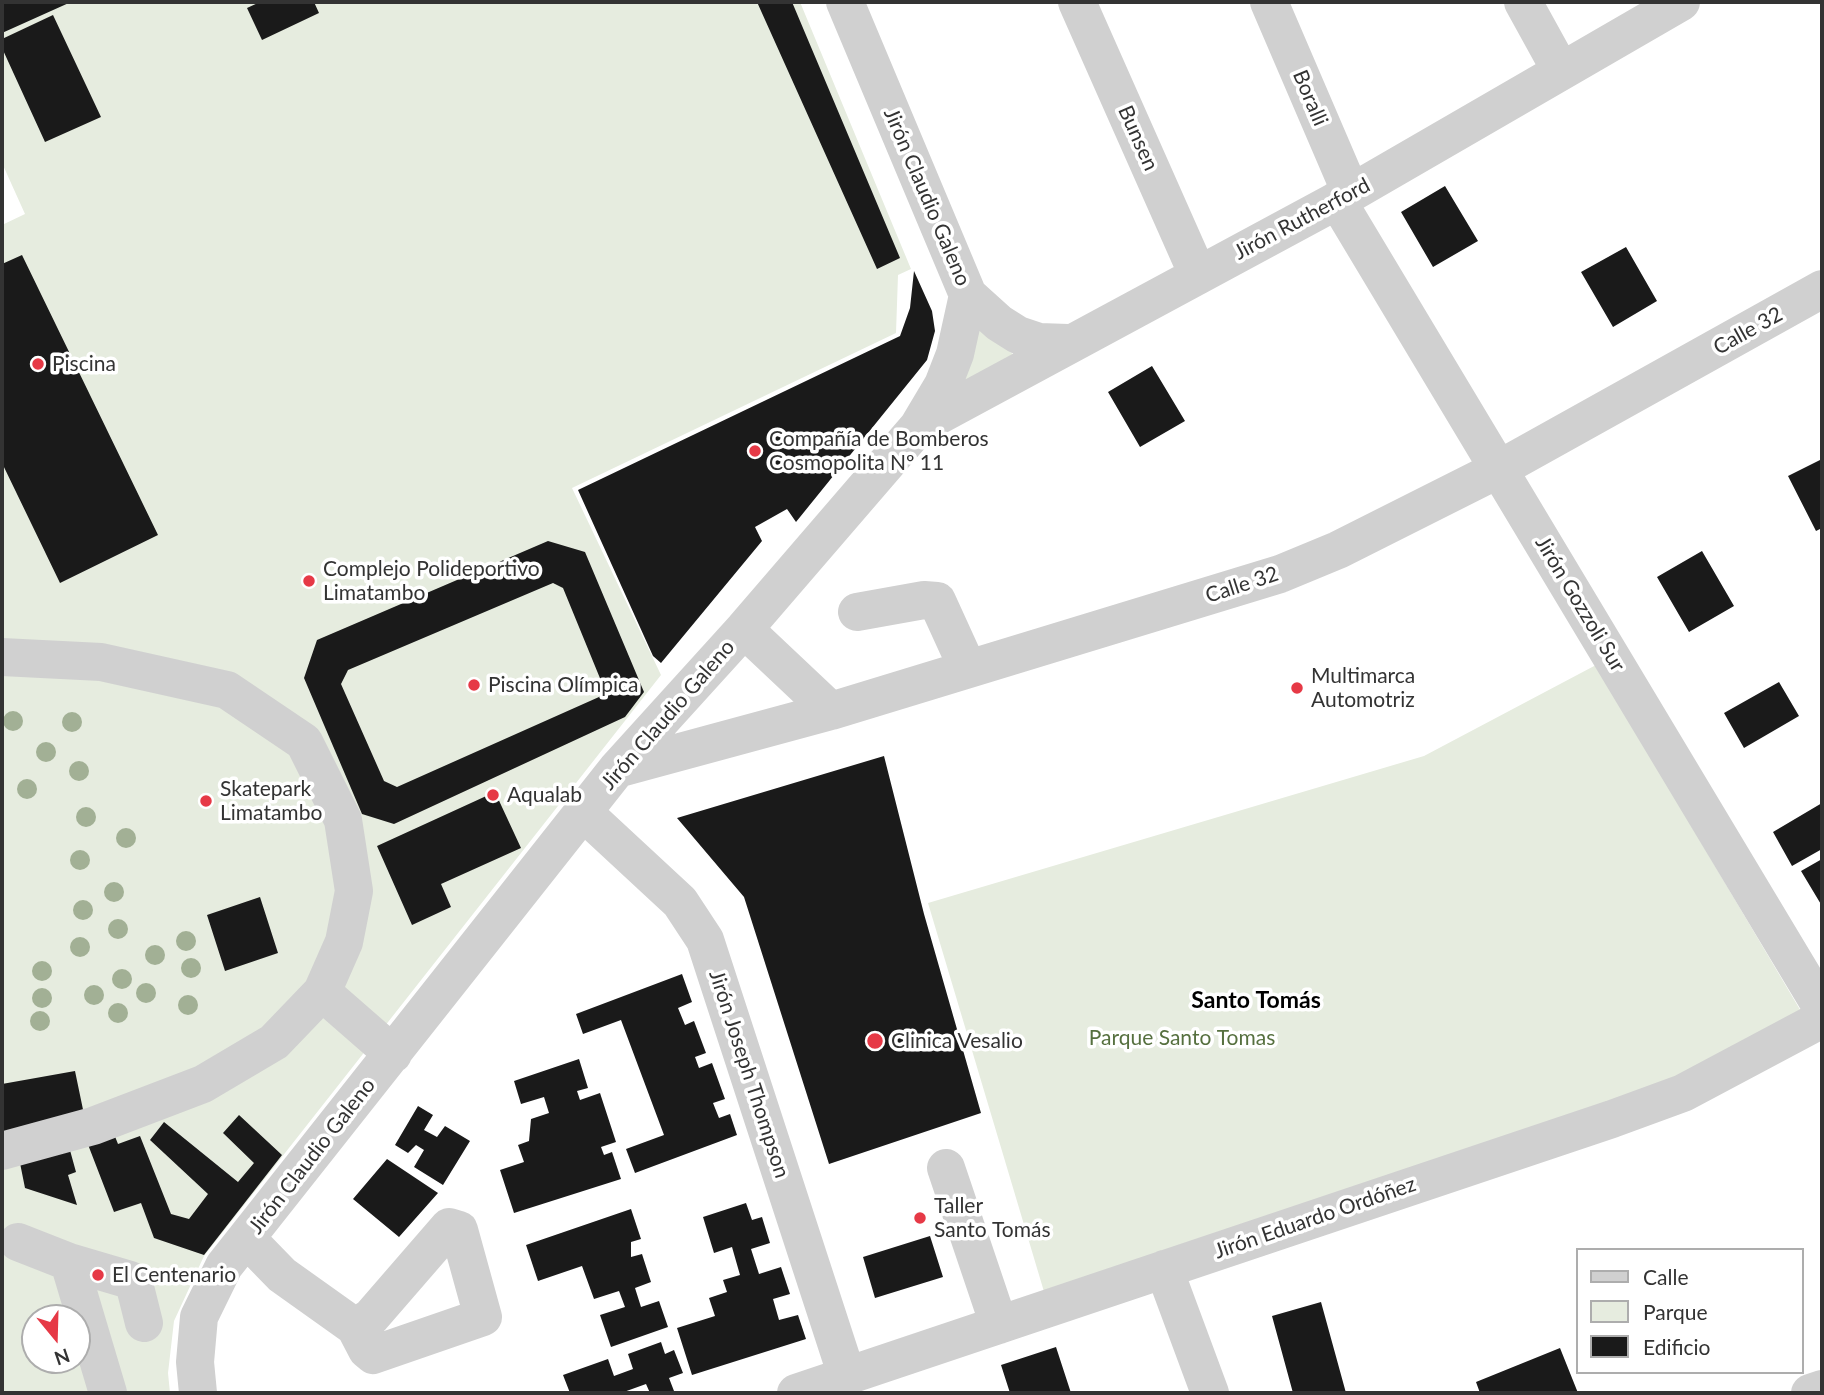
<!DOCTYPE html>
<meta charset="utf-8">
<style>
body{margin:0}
#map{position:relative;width:1824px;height:1395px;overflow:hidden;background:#fff;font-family:Lato,sans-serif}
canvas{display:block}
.frame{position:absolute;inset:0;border:4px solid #333;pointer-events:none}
.legend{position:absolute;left:1576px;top:1248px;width:228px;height:126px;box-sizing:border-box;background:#fff;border:2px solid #adadad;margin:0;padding:9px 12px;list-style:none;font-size:21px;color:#333}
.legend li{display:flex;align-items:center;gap:14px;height:35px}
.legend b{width:35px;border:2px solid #adadad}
.north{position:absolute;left:21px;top:1304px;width:70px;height:70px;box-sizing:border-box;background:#fff;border:2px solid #adadad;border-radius:50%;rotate:161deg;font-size:19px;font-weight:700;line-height:28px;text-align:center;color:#333}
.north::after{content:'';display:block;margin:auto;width:24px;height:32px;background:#e63946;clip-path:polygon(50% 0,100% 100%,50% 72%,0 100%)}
</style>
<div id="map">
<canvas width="1824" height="1395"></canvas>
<div class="frame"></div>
<ul class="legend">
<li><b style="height:9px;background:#d0d0d0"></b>Calle</li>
<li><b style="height:19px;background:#e6ecdf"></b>Parque</li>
<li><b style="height:19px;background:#1a1a1a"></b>Edificio</li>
</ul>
<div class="north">N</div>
</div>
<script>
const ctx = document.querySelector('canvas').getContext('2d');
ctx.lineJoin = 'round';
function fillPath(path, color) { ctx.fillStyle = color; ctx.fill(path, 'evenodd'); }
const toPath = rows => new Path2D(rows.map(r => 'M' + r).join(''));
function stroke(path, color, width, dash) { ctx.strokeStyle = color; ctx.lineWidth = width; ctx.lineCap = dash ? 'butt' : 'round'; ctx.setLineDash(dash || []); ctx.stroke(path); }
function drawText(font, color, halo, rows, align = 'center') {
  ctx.font = font + ' Lato,sans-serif'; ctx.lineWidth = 7; ctx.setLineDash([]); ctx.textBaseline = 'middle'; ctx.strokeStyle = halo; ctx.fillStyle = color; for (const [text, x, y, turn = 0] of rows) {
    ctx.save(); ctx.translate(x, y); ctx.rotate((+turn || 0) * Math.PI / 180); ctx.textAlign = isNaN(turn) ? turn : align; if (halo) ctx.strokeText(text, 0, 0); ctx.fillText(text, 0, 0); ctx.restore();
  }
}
fillPath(toPath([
 [2,2,800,2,911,269,898,275,896,333,572,488,661,675,204,1256,174,1321,168,1373,170,1393,2,1393,2,225,25,214,2,163],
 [35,1318,77,1318,77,1360,35,1360],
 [978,327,1014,355,959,387],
 [1596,665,1802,1013,1669,1088,1045,1295,928,903,1424,756]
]), '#e6ecdf');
fillPath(toPath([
 [2,2,71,2,2,33],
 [260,2,314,2,319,13,262,40,247,8],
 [757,2,792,2,900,258,877,269],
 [53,15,101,117,45,142,2,48,2,39],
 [1445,186,1478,241,1433,267,1401,212],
 [1626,247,1657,301,1613,327,1581,272],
 [22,255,158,535,60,583,2,463,2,264],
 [914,271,932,311,935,331,927,360,796,522,787,509,755,527,762,541,661,663,653,656,578,490,900,336,910,308],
 [1152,366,1185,421,1140,447,1108,392],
 [1822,459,1822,528,1816,531,1788,476],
 [548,541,585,552,644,692,625,717,394,824,362,814,304,678,317,640],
 [553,583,563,588,604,688,599,697,397,787,384,781,341,684,348,670],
 [1702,551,1734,606,1689,632,1657,577],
 [1779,682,1799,716,1744,748,1724,713],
 [884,756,924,914,981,1113,829,1164,744,897,677,818],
 [495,792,521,848,441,884,451,907,412,925,377,846],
 [1822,803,1822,849,1792,866,1773,832],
 [1822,859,1822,906,1801,871],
 [260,897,278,953,225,971,207,915],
 [682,974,692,1002,678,1008,685,1025,694,1021,706,1053,695,1057,699,1068,712,1063,725,1099,713,1103,719,1118,730,1114,737,1135,635,1173,626,1149,664,1135,621,1020,583,1034,576,1014],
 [579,1059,588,1088,577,1091,580,1100,600,1093,616,1142,601,1147,604,1155,612,1152,621,1179,514,1213,500,1170,524,1162,518,1145,529,1141,531,1119,549,1113,544,1097,521,1104,514,1081],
 [75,1071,86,1124,2,1141,2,1084],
 [418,1106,433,1115,424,1130,437,1137,445,1126,470,1141,443,1185,414,1167,424,1150,416,1145,408,1153,395,1145],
 [239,1115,282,1155,204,1255,154,1238,141,1203,114,1212,87,1142,114,1134,118,1144,140,1136,171,1214,189,1219,208,1194,150,1140,164,1122,238,1182,254,1163,223,1133],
 [68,1143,76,1172,68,1175,77,1205,25,1188,18,1153],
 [387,1159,438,1193,399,1237,353,1199],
 [746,1203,752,1220,762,1217,770,1243,751,1249,759,1274,781,1267,790,1294,773,1299,779,1320,798,1315,806,1339,692,1375,677,1328,715,1316,709,1298,727,1292,723,1280,740,1275,732,1247,714,1253,703,1217],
 [631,1209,641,1239,631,1242,631,1257,642,1254,651,1282,635,1288,641,1307,659,1301,668,1327,611,1347,600,1315,625,1307,619,1291,594,1299,582,1266,538,1281,526,1245],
 [930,1236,943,1277,875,1298,863,1257],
 [1321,1302,1346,1393,1293,1393,1272,1316],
 [661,1342,665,1354,674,1350,683,1373,669,1378,674,1391,650,1393,646,1384,621,1393,570,1393,563,1375,608,1359,614,1376,633,1369,628,1354],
 [1056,1347,1071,1393,1010,1393,1001,1365],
 [1560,1348,1578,1393,1480,1393,1476,1382]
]), '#1a1a1a');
stroke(toPath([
 [1077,2,1198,275],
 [1269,2,1351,193],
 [1523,2,1561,71],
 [1337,200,1822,1008],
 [968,295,999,323,1018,335,1039,342,1068,343],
 [919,426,1351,193,1681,2],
 [857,612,924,600,937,601,968,669],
 [744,629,831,711],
 [2,657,101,662,227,690,304,742,343,820,354,891,344,942,322,992,393,1054],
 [617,769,831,711,1280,574,1338,550,1499,469,1822,289],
 [584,813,680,902,705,940,847,1376],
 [2,1151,93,1126,203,1084,274,1042,322,992],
 [946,1168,999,1325],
 [246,1238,282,1275,355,1327,367,1350,373,1355,483,1317,459,1230,449,1227,371,1317,355,1327],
 [18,1242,69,1262,130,1280,135,1287,144,1323],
 [69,1262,108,1393],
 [1164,1269,1210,1393],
 [198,1393,195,1362,199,1317,224,1266,617,769,744,629,918,427,943,385,955,354,968,295,845,2],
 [796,1393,1612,1119,1683,1093,1822,1019],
 [1810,1393,1822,1389]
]), '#d0d0d0', 38);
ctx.fillStyle = '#a2b095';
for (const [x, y] of [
 [13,721],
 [72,722],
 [46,752],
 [79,771],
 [27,789],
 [86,817],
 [126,838],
 [80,860],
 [114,892],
 [83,910],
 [118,929],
 [186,941],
 [80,947],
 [155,955],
 [191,968],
 [42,971],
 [122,979],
 [146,993],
 [94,995],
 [42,998],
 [188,1005],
 [118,1013],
 [40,1021]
]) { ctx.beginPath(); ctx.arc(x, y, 10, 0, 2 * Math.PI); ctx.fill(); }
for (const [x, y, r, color] of [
 [38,364,7,"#e63946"],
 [755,451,7,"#e63946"],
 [309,581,7,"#e63946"],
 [474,685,7,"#e63946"],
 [1297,688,7,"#e63946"],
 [493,795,7,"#e63946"],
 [206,801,7,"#e63946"],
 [875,1041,9,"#e63946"],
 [920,1218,7,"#e63946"],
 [98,1275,7,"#e63946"]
]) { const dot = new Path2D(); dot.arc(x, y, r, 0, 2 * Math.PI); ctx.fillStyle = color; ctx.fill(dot); stroke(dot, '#fff', 2.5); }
drawText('21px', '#333', '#fff', [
 ["Boralli",1310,98,67],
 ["Bunsen",1138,138,66],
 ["Jirón Claudio Galeno",927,197,67],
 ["Jirón Rutherford",1302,219,-28],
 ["Calle 32",1748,331,-29],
 ["Calle 32",1242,585,-18],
 ["Jirón Gozzoli Sur",1580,604,59],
 ["Jirón Claudio Galeno",668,715,-49],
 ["Jirón Joseph Thompson",749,1074,72],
 ["Jirón Claudio Galeno",312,1156,-52],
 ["Jirón Eduardo Ordóñez",1315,1218,-19]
]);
drawText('21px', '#333', '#fff', [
 ["Piscina",52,364],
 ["Compañía de Bomberos",769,439],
 ["Cosmopolita Nº 11",769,463],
 ["Complejo Polideportivo",323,569],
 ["Limatambo",323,593],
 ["Multimarca",1311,676],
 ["Automotriz",1311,700],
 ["Piscina Olímpica",488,685],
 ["Skatepark",220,789],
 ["Limatambo",220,813],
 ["Aqualab",507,795],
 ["Clinica Vesalio",891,1041],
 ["Taller",934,1206],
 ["Santo Tomás",934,1230],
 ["El Centenario",112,1275]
], 'left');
drawText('21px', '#56703f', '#fff', [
 ["Parque Santo Tomas",1182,1038]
]);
drawText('bold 23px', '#000', '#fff', [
 ["Santo Tomás",1256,1001]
]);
</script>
